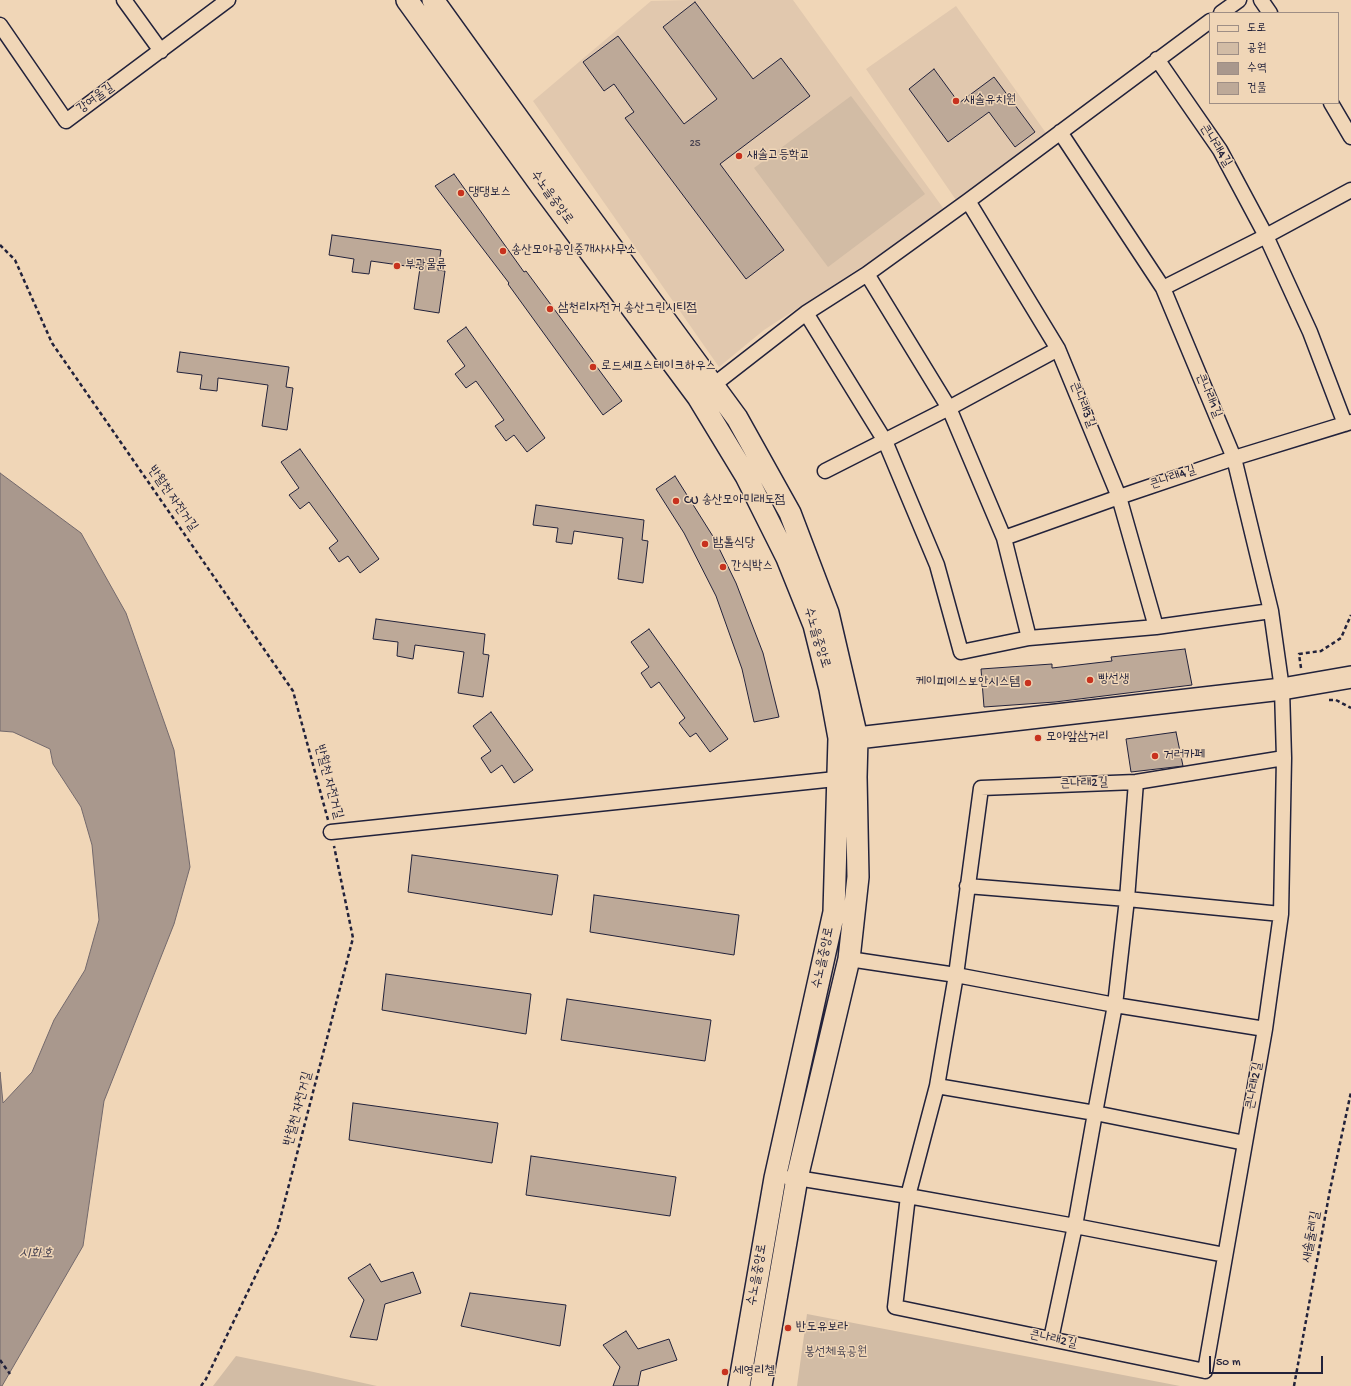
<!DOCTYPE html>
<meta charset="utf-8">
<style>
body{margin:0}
#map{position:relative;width:1351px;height:1386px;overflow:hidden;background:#f0d6b7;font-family:"Gochi Hand","Poor Story",sans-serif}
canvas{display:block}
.legend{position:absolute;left:1209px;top:12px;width:130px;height:92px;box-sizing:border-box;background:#f0d6b7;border:1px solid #9e8e85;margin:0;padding:5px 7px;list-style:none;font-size:12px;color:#22223b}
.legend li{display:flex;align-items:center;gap:8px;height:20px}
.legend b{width:20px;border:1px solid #9e8e85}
.scale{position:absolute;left:1209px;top:1356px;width:114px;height:18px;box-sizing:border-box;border:2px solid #22223b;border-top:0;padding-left:5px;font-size:12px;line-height:14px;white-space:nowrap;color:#22223b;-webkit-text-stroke:3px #f0d6b7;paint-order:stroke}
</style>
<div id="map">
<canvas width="1351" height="1386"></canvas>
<ul class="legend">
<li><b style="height:5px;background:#f0d6b7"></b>도로</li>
<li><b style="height:11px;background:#d2bca5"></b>공원</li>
<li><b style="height:11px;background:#a9988d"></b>수역</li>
<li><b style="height:11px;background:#bda998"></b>건물</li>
</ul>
<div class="scale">50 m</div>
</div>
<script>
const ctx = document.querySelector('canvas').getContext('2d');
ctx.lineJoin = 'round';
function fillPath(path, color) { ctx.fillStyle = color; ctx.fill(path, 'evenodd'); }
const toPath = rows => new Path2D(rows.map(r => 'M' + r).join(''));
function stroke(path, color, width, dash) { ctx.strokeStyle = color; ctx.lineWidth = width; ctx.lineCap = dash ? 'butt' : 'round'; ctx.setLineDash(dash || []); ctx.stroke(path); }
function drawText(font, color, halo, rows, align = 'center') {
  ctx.font = font + ' "Gochi Hand","Poor Story",sans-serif'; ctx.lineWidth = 3; ctx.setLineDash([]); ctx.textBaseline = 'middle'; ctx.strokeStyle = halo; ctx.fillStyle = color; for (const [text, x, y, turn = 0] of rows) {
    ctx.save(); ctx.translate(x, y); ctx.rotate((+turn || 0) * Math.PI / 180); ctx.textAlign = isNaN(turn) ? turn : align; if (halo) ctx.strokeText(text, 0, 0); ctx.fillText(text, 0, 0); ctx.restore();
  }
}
fillPath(toPath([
 [689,0,793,0,946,212,764,330,719,367,533,101,651,1],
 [956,6,1046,133,956,200,866,69]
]), '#e1c8ae');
fillPath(toPath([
 [851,96,925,194,828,267,754,168],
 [807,1314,1180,1386,797,1386],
 [236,1356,309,1371,377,1386,213,1386]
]), '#d2bca5');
const water = toPath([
 [0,473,81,533,126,613,174,750,190,867,174,924,104,1101,83,1246,2,1386,0,1386,0,1072,3,1103,32,1072,54,1020,85,970,99,920,92,845,81,807,53,764,50,749,13,732,0,731,0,473]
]);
fillPath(water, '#a9988d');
stroke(water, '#73696c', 1);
const building = toPath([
 [695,2,753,79,781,58,810,96,720,164,784,250,746,279,625,118,634,112,614,84,604,91,583,62,618,36,684,124,717,99,663,27,695,2],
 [934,69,959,103,994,77,1035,132,1015,147,989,112,948,142,909,89,934,69],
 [454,174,524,272,526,271,622,401,603,415,508,284,509,283,435,186,454,174],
 [332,235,441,250,438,270,445,271,439,313,414,309,420,268,371,261,369,274,352,272,354,259,329,255,332,235],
 [466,327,545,438,527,452,514,435,506,441,495,426,504,420,476,381,466,388,455,374,465,366,447,341,466,327],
 [180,352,289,367,286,387,293,388,287,430,262,426,268,385,218,378,217,391,200,389,202,375,177,372,180,352],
 [300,449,379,559,360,573,348,556,339,562,329,548,338,541,309,502,300,509,289,495,299,488,281,462,300,449],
 [675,476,714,538,736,583,763,653,779,717,754,722,742,669,716,596,684,533,656,489,675,476],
 [536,505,644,520,642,540,648,541,643,583,618,579,623,538,574,531,572,544,556,542,558,528,533,525,536,505],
 [376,619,485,634,483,654,489,655,483,697,458,693,464,652,415,645,413,659,397,656,398,642,373,639,376,619],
 [649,629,728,739,710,752,696,733,690,737,679,723,685,718,659,682,651,688,641,673,649,667,631,642,649,629],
 [1185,649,1192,685,1055,702,984,707,981,669,1052,664,1052,668,1112,661,1111,657,1185,649],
 [491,712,533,770,514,783,502,765,491,773,481,758,491,751,473,726,491,712],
 [1176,732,1183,766,1131,772,1126,739,1176,732],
 [412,855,558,875,552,915,408,892,412,855],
 [594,895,739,915,734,955,590,932,594,895],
 [386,974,531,994,526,1034,382,1010,386,974],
 [567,999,711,1020,705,1061,561,1040,567,999],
 [353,1103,498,1123,492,1163,349,1140,353,1103],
 [531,1156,676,1177,670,1216,526,1195,531,1156],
 [370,1264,381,1282,413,1272,421,1293,385,1304,377,1340,350,1337,364,1300,348,1278,370,1264],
 [470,1293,566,1305,560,1346,461,1326,470,1293],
 [626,1331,638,1349,669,1339,677,1360,641,1371,638,1386,613,1386,620,1367,603,1345,626,1331]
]);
fillPath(building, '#bda998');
stroke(building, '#22223b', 1);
const street = toPath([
 [124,0,161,51],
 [1261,0,1270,13],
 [1221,13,1239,0],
 [0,25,66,121,228,0],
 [1157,59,1220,150,1266,236,1310,332,1345,424],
 [1331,103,1351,137],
 [1060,132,1163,288,1234,458,1271,611,1282,689,1284,758,1281,914,1265,1029,1205,1371,895,1307,908,1196,937,1086,956,975,981,788,1136,782,1284,758],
 [968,201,1058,349,1119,497,1156,627],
 [867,274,949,408,1004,538,1029,638],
 [1163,288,1266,236,1351,190],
 [806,313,885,441,937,565,961,652,1029,638,1156,627,1271,611],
 [707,390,806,313,867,274,968,201,1210,21],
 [825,471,949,408,1058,349],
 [1004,538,1119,497,1234,458,1351,422],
 [331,832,845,778],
 [967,886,1127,899,1281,914],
 [849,959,956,975,1115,1005,1265,1029],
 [937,1086,1095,1113,1245,1143],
 [789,1178,797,1178,908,1196,1075,1226,1225,1255],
 [1051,1339,1075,1226,1095,1113,1115,1005,1127,899,1136,782]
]);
const secondary = toPath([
 [407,0,542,187,698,397,746,476,787,558,814,625,830,689,839,738,834,912,775,1178,739,1386],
 [433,0,558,174,737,418,790,513,828,613,857,738,856,777,858,877,849,959,797,1178,761,1386],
 [844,738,857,738,1282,689,1351,677]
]);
stroke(street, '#22223b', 17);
stroke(secondary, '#22223b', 24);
stroke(toPath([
 [0,245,15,260,52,343,293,691,328,820],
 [1301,668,1299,654,1321,651,1341,638,1351,615],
 [1329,700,1336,700,1351,708],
 [0,1360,10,1374],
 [201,1386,206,1379,277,1231,353,938,334,846],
 [1294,1386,1330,1190,1351,1092]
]), '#22223b', 2.5, [4, 3]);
stroke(street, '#f0d6b7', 14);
stroke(secondary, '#f0d6b7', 21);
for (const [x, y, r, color] of [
 [956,101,4,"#c8321e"],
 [739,156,4,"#c8321e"],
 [461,193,4,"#c8321e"],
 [503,251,4,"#c8321e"],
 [397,266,4,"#c8321e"],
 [550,309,4,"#c8321e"],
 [593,367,4,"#c8321e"],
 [676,501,4,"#c8321e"],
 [705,544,4,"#c8321e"],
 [723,567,4,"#c8321e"],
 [1090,680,4,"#c8321e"],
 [1028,683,4,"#c8321e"],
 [1038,738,4,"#c8321e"],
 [1155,756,4,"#c8321e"],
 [788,1328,4,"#c8321e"],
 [725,1372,4,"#c8321e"]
]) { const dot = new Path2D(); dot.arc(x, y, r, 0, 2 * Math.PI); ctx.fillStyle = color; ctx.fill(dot); stroke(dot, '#f0d6b7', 1.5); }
drawText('11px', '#494452', null, [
 ["25",695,144]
]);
drawText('13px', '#22223b', '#f0d6b7', [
 ["강여울길",96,99,-36],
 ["큰나래4길",1215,146,58],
 ["수노을중앙로",551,198,54],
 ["큰나래1길",1208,396,67],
 ["큰나래3길",1082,405,68],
 ["큰나래4길",1173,478,-19],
 ["반월천 자전거길",172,499,55],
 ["수노을중앙로",816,638,73],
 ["반월천 자전거길",328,782,75],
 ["큰나래2길",1084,784,-2],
 ["수노을중앙로",824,958,-78],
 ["큰나래2길",1255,1086,-80],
 ["반월천 자전거길",299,1109,-75],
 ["새솔둘레길",1312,1237,-79],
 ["수노을중앙로",758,1275,-80],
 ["큰나래2길",1053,1340,12]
]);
drawText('13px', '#22223b', '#f0d6b7', [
 ["새솔유치원",964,101],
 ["새솔고등학교",747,156],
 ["댕댕보스",469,193],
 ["송산모아공인중개사사무소",511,251],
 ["부광물류",405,266],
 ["삼천리자전거 송산그린시티점",558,309],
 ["로드셰프스테이크하우스",601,367],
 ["CU 송산모아미래도점",684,501],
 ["밤톨식당",713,544],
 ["간식박스",731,567],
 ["빵선생",1098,680],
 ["케이피에스보안시스템",1020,683,"right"],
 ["모아앞삼거리",1046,738],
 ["거러카페",1163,756],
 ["반도유보라",796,1328],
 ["세영리첼",733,1372]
], 'left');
drawText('13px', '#454150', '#f0d6b7', [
 ["봉선체육공원",836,1353]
]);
drawText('italic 14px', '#4a4554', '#f0d6b7', [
 ["시화호",36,1255]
]);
</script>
